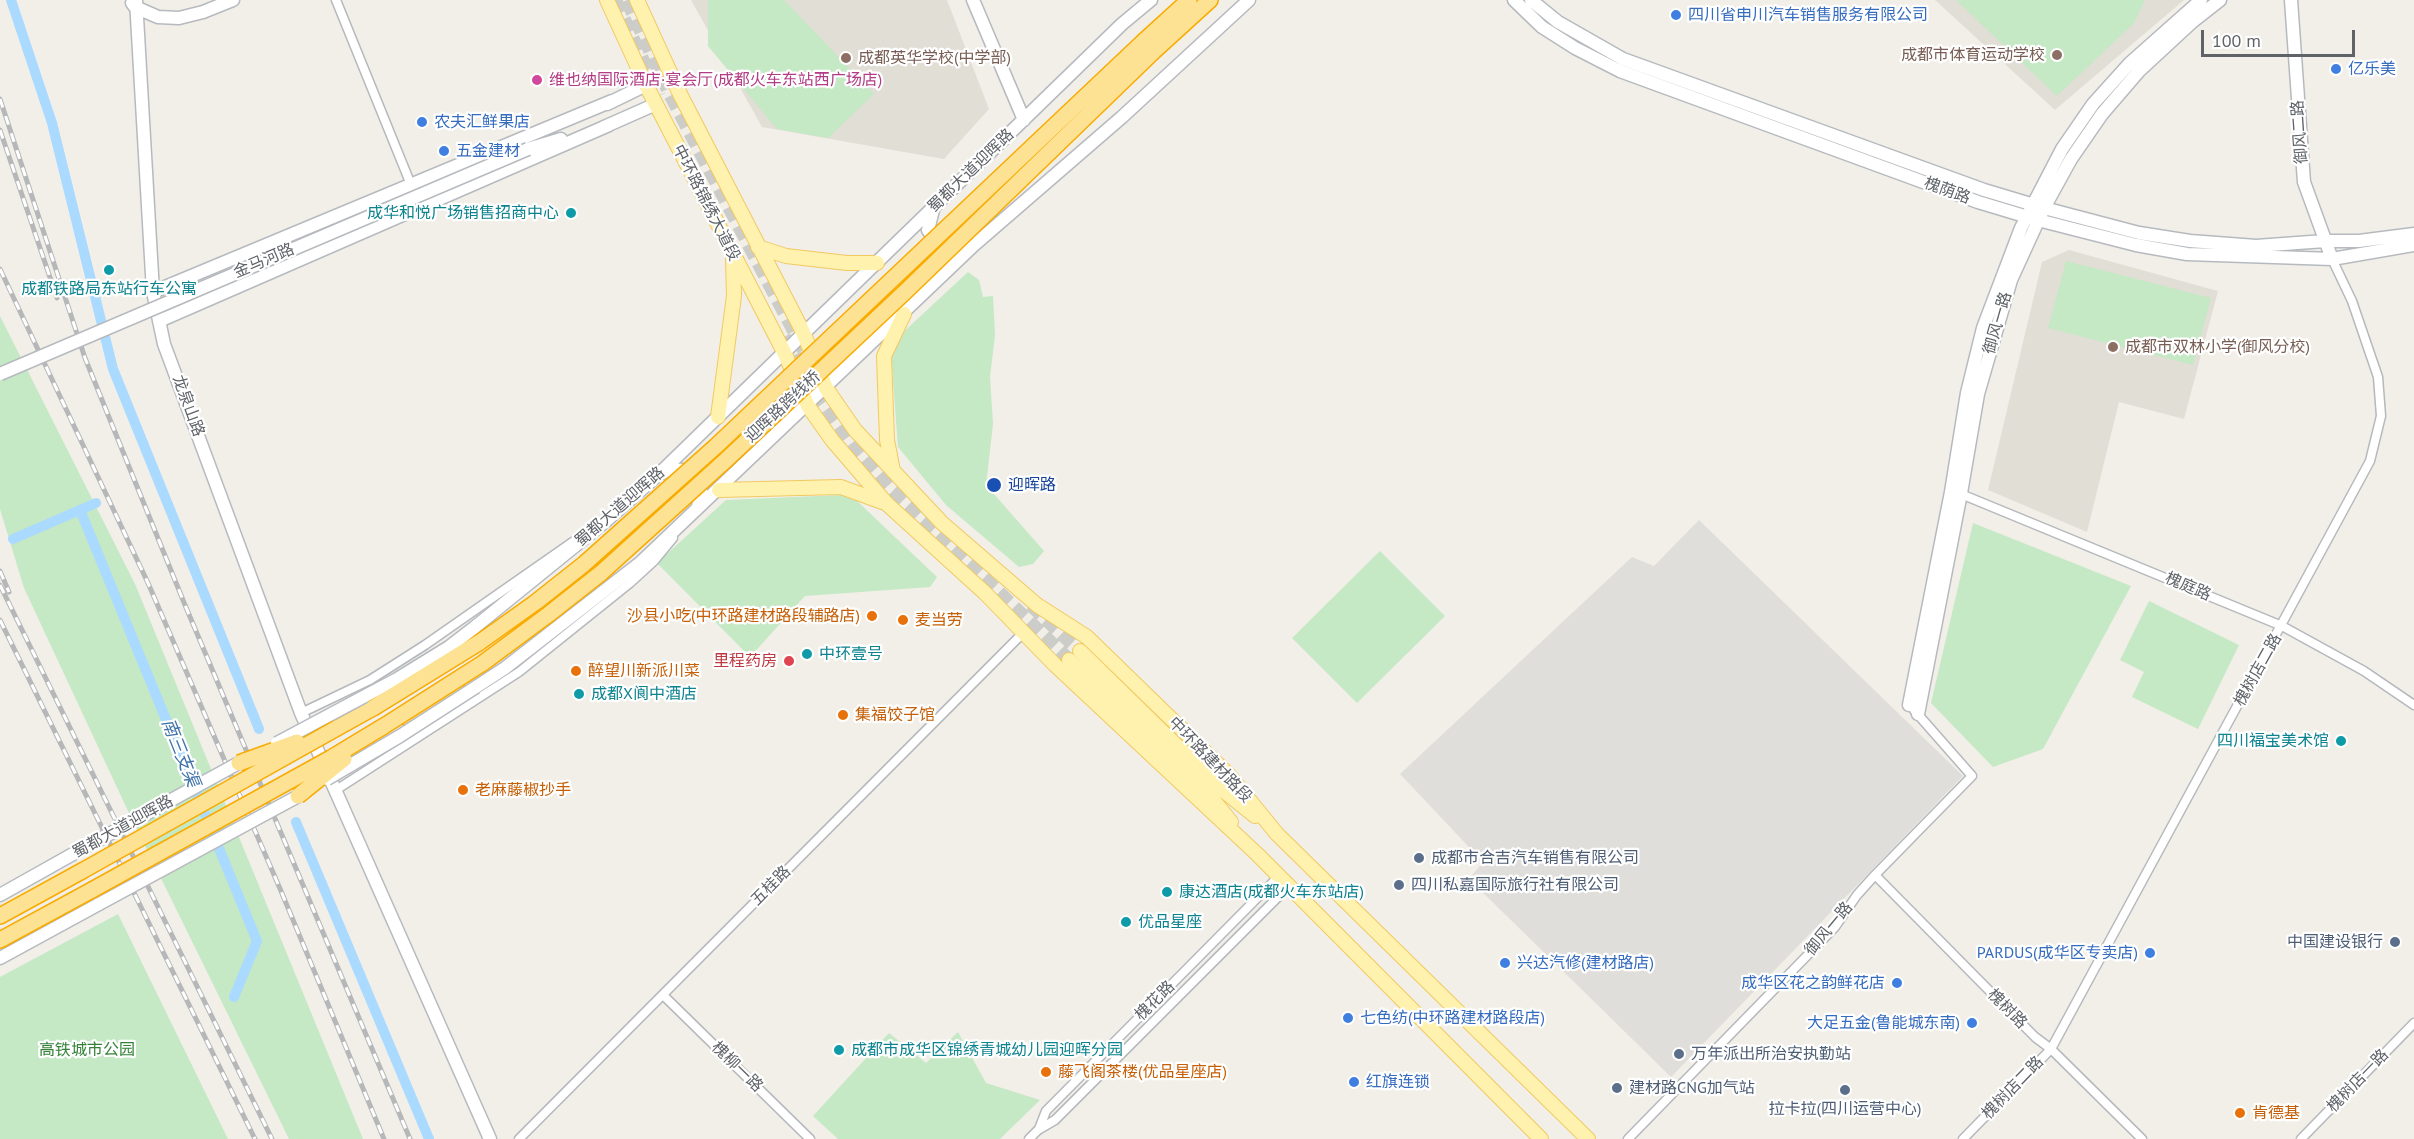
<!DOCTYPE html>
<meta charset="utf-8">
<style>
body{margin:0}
#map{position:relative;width:2414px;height:1139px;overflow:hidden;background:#f1efe8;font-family:"PT Sans",sans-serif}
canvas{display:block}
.scale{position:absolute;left:2201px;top:30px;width:154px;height:27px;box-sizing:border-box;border:3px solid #5f6368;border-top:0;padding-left:8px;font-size:18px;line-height:21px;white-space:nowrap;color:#5f6368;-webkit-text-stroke:4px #fff;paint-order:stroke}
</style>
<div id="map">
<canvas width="2414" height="1139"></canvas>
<div class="scale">100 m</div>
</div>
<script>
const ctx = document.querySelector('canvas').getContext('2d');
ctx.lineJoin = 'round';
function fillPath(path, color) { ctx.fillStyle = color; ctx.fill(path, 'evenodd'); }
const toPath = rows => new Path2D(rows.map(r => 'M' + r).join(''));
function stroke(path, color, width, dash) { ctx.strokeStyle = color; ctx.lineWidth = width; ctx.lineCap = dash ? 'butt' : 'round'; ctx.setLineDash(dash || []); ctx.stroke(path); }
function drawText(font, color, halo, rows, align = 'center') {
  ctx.font = font + ' "PT Sans","Noto Sans SC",sans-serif'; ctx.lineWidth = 4.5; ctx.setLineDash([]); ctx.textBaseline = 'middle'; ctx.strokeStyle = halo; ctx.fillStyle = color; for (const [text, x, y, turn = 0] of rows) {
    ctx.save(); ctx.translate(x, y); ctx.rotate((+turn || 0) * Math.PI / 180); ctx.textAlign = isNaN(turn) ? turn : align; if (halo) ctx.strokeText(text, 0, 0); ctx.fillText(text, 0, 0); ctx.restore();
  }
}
fillPath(toPath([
 [1699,520,1963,776,1671,1077,1469,879,1483,862,1400,774,1632,557,1654,566]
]), '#e0deda');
fillPath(toPath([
 [691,0,947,0,989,109,944,159,762,127],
 [1935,0,2184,0,2055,110],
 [2069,250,2218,291,2184,419,2119,402,2087,532,1988,490,2042,262]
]), '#e1ded6');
fillPath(toPath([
 [784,0,874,94,828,138,777,129,708,46,708,0],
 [1956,0,2145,0,2134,23,2057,96],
 [2066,261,2211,298,2193,365,2048,328],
 [968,272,979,280,983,297,993,296,995,335,990,377,993,424,986,485,1044,551,1033,564,1019,567,946,505,898,447,891,354,898,337],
 [0,316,135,584,363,1139,289,1139,128,811,24,588,0,509],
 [841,495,857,501,937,577,930,587,805,596,750,657,657,563,726,500],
 [1973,523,2131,586,2043,749,1993,767,1931,703],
 [1380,551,1445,616,1357,703,1292,638],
 [2149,601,2239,645,2198,729,2132,697,2144,672,2120,660],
 [118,914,228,1139,0,1139,0,977],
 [958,1032,986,1083,1040,1100,1000,1139,838,1139,813,1116,889,1033,926,1063]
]), '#c5e8c5');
stroke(toPath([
 [11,0,52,123,113,369,259,729],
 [80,510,257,941,234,997],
 [13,539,96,503],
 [296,822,429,1139]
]), '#aadaff', 10);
stroke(toPath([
 [615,0,659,96],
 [627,0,670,94,804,350],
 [784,337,822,401,858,451,891,489,1069,660],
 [1031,605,1080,651]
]), '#ccccc8', 14, [14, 7]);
const street = toPath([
 [336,0,418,202],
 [1956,492,2282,626,2364,671,2414,705],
 [301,713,370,680,425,645,574,541],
 [336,790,519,672,630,583,654,561,673,538],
 [1875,875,2035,1037,2051,1049,2142,1139],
 [663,995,810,1139],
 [1039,1129,1046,1111,1279,876],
 [519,1139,1023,633],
 [1029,1139,1038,1130,1055,1120,1289,886],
 [1628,1139,1835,927,1857,895,1875,875,1972,776,1914,710],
 [1963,1139,2051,1049,2370,461,2381,416,2378,377,2352,301,2332,259],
 [2301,1139,2414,1023]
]);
const secondary = toPath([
 [136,0,153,292,164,344,301,713,490,1139],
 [973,0,1024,120],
 [1514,0,1542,27,1575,48,1620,71,1978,202,2038,220,2136,245,2187,254,2332,259,2414,245],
 [1531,0,1558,22,1623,59,1984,190,2044,208,2139,233,2190,241,2256,246,2325,241,2359,241,2414,234],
 [2291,0,2304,182,2332,259],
 [132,3,135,7,158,17,179,18,203,12,233,0],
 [607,104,646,85],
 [604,127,656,104],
 [528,149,561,139],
 [933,210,928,230,938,245],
 [153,292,612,101],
 [159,321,609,125],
 [662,473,671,469,683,470,694,477,701,489,701,498,697,509],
 [475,627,607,520,659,474,1122,24,1151,0],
 [476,687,505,668,640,563,974,245,1122,117,1249,0],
 [1909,705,1951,492,1967,393,1983,328,2021,228,2062,149,2093,104,2130,63,2201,0],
 [1918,714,1961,493,1978,394,2011,280,2044,208,2071,159,2102,114,2139,71,2192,22,2220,0],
 [0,895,73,854],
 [0,958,99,904]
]);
const primary = toPath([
 [607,0,646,85,784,352,808,406,832,440,887,504,985,593,1055,665,1258,855,1541,1139],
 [637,0,680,94,803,332,826,388,855,430,942,523,1037,605,1087,637,1229,775,1277,834,1588,1139],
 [758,247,786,256,847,263,877,263],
 [718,417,734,296,733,259],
 [893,471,887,440,884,356,904,314],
 [719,490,841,487,882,502],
 [1080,651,1219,787,1255,816],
 [1069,660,1210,796,1231,822]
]);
const highway = toPath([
 [1144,41,1189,0],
 [1153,52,1210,0],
 [406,717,461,693],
 [337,728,373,708,384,700],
 [0,916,82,871],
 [0,940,92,890]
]);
stroke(street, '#b5b8bc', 11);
stroke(secondary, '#b6babf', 15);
stroke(primary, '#f2c960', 16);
stroke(highway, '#f9ab00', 18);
stroke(street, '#fff', 8);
stroke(secondary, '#fff', 12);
stroke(primary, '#fff2af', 14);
stroke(highway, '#fde293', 15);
const rail = toPath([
 [0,99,85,358,185,605,410,1139],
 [0,130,57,298],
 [0,269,148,583,281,891,384,1139],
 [0,571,9,592],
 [0,585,272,1139],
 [0,620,255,1139]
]);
stroke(rail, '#b6b7b8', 5);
stroke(rail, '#fff', 3, [9]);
const secondaryBridge = toPath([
 [0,374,528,149],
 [277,743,397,679,449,647,475,627],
 [327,779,400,736,476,687],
 [73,854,246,759],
 [99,904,304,793]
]);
const highwayBridge = toPath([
 [373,708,480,642,536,602,584,564,715,447,1144,41],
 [239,763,297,742],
 [298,796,344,759],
 [82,871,337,728],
 [92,890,331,758,384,726,483,663,549,614,601,573,726,460,906,291,1153,52]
]);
stroke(secondaryBridge, '#b6babf', 15, []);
stroke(highwayBridge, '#f9ab00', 18, []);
stroke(secondaryBridge, '#fff', 12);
stroke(highwayBridge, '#fde293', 15);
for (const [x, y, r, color] of [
 [1676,15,6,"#3f7fe0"],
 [2057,55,6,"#8d6e63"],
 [846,58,6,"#8d6e63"],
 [2336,69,6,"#3f7fe0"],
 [537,80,6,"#d1479c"],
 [422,122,6,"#3f7fe0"],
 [444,151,6,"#3f7fe0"],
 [571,213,6,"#0f9aa8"],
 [109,270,6,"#0f9aa8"],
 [2113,347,6,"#8d6e63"],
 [994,485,8,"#1a4fb4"],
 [872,616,6,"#e8710a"],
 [903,620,6,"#e8710a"],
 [807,654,6,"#0f9aa8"],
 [789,661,6,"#e0444e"],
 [576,671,6,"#e8710a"],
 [579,694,6,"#0f9aa8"],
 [843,715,6,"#e8710a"],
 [2341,741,6,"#0f9aa8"],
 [463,790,6,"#e8710a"],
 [1419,858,6,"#5c6f8a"],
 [1399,885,6,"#5c6f8a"],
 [1167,892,6,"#0f9aa8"],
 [1126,922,6,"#0f9aa8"],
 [2395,942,6,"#5c6f8a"],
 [2150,953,6,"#3f7fe0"],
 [1505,963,6,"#3f7fe0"],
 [1897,983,6,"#3f7fe0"],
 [1348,1018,6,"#3f7fe0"],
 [1972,1023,6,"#3f7fe0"],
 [839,1050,6,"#0f9aa8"],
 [1679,1054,6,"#5c6f8a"],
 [1046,1072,6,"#e8710a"],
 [1354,1082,6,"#3f7fe0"],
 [1617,1088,6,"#5c6f8a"],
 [1845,1090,6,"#5c6f8a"],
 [2240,1113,6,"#e8710a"]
]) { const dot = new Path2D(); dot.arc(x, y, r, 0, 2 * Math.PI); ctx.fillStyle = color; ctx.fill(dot); stroke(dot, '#fff', 2); }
drawText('16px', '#366cbe', '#fff', [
 ["四川省申川汽车销售服务有限公司",1688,15],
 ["亿乐美",2348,69],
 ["农夫汇鲜果店",434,122],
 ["五金建材",456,151],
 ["PARDUS(成华区专卖店)",2138,953,"right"],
 ["兴达汽修(建材路店)",1517,963],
 ["成华区花之韵鲜花店",1885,983,"right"],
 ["七色纺(中环路建材路段店)",1360,1018],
 ["大足五金(鲁能城东南)",1960,1023,"right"],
 ["红旗连锁",1366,1082]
], 'left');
drawText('16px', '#785e54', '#fff', [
 ["成都市体育运动学校",2045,55,"right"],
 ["成都英华学校(中学部)",858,58],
 ["成都市双林小学(御风分校)",2125,347]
], 'left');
drawText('16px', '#b23c85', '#fff', [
 ["维也纳国际酒店·宴会厅(成都火车东站西广场店)",549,80]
], 'left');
drawText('16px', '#5f6368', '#fff', [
 ["御风二路",2300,132,-94],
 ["蜀都大道迎晖路",971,171,-44],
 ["槐荫路",1947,191,20],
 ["中环路锦绣大道段",706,203,63],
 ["金马河路",264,261,-23],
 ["御风一路",1998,323,-74],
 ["龙泉山路",188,406,70],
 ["迎晖路跨线桥",783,407,-43],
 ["蜀都大道迎晖路",620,507,-41],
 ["槐庭路",2188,587,23],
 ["槐树店二路",2258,670,-61],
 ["中环路建材路段",1210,760,46],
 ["蜀都大道迎晖路",123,827,-29],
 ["五桂路",771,886,-45],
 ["御风一路",1829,929,-50],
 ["槐花路",1155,1001,-45],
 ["槐树路",2007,1009,45],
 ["槐柳一路",737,1067,44],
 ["槐树店一路",2358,1081,-46],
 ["槐树店二路",2013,1088,-46]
]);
drawText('16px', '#0d838f', '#fff', [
 ["成华和悦广场销售招商中心",559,213,"right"],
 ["成都铁路局东站行车公寓",109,289,"center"],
 ["中环壹号",819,654],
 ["成都X阆中酒店",591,694],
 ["四川福宝美术馆",2329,741,"right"],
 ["康达酒店(成都火车东站店)",1179,892],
 ["优品星座",1138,922],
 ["成都市成华区锦绣青城幼儿园迎晖分园",851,1050]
], 'left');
drawText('16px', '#164399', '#fff', [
 ["迎晖路",1008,485]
], 'left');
drawText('16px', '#c56008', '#fff', [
 ["沙县小吃(中环路建材路段辅路店)",860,616,"right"],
 ["麦当劳",915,620],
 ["醉望川新派川菜",588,671],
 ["集福饺子馆",855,715],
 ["老麻藤椒抄手",475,790],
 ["藤飞阁茶楼(优品星座店)",1058,1072],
 ["肯德基",2252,1113]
], 'left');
drawText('16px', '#be3a42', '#fff', [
 ["里程药房",777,661]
], 'right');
drawText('16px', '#4e5e75', '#fff', [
 ["成都市合吉汽车销售有限公司",1431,858],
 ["四川私嘉国际旅行社有限公司",1411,885],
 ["中国建设银行",2383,942,"right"],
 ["万年派出所治安执勤站",1691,1054],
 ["建材路CNG加气站",1629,1088],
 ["拉卡拉(四川运营中心)",1845,1109,"center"]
], 'left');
drawText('16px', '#348238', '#fff', [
 ["高铁城市公园",87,1050]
]);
drawText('italic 18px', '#4174aa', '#fff', [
 ["南三支渠",180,753,68]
]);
</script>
